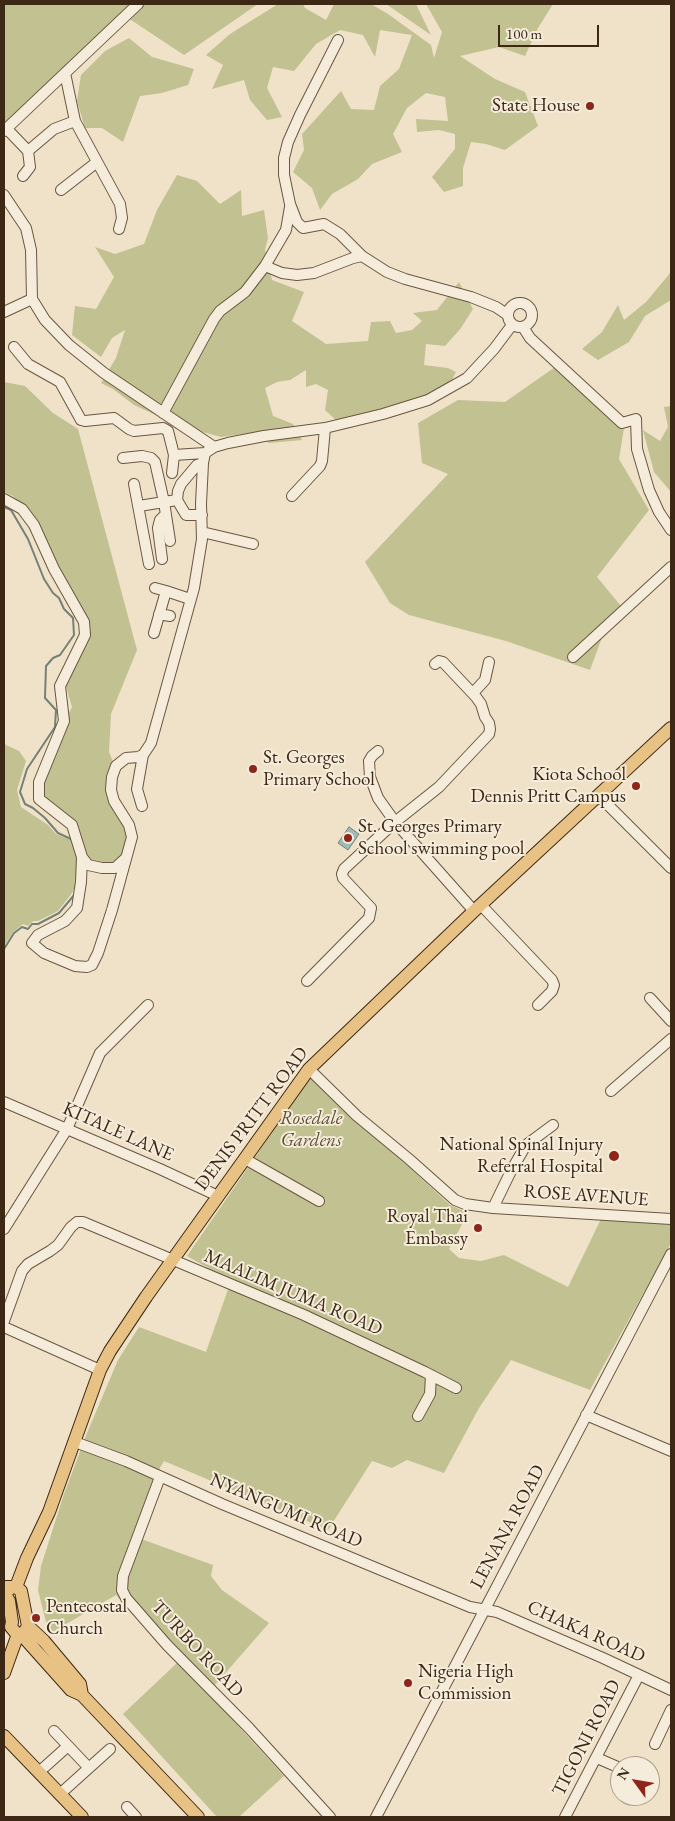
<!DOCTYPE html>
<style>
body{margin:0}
#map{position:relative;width:675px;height:1821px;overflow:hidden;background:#f0e2c8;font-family:"EB Garamond",serif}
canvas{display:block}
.frame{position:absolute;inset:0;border:5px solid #3d2815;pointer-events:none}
.north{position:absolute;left:610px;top:1756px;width:50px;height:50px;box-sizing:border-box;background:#f5ecdb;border:1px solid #ab9e8c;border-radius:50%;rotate:302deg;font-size:14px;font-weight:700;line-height:20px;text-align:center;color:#3d2815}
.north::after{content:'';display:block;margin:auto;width:18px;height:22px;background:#8f2418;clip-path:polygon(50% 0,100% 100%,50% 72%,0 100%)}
.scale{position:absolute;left:498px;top:25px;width:101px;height:22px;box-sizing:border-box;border:2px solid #3d2815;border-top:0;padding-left:6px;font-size:15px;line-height:18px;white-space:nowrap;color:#3d2815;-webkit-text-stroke:4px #f5ecdb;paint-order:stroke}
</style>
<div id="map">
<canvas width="675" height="1821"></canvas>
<div class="frame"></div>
<div class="north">N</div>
<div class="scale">100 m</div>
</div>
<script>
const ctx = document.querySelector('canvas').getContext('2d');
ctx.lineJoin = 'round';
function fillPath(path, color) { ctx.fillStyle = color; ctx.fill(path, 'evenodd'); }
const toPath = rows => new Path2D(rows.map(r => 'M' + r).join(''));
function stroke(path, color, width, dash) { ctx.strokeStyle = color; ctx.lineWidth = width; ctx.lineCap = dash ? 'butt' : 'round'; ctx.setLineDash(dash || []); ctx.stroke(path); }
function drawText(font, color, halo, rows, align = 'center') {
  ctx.font = font + ' "EB Garamond",serif'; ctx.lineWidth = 4; ctx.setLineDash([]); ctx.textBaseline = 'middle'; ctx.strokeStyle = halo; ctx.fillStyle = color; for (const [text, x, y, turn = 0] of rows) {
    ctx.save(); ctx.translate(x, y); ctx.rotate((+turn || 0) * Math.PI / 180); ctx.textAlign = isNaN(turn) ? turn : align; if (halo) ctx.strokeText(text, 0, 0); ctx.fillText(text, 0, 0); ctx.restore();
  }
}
fillPath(toPath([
 [4,4,258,4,184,55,128,18,4,132],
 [278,4,303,4,305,8,326,20,334,4,371,4,388,14,431,45,434,58,442,32,426,4,553,4,538,28,525,56,499,47,460,56,495,79,525,92,538,126,505,150,486,144,471,142,463,168,463,186,444,192,432,177,455,149,455,134,439,130,417,132,416,119,448,121,445,97,426,93,407,108,393,134,402,152,372,164,358,179,332,194,320,210,312,188,293,172,304,150,302,134,341,91,351,109,374,110,380,86,399,69,412,35,380,30,375,57,363,35,340,30,316,44,294,71,273,67,267,88,282,117,267,120,250,100,244,80,212,89,223,65,206,55,230,34],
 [386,4,416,4,431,35],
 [129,38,152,57,194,69,188,85,162,93,140,96,123,142,102,128,85,128,77,101,81,75,105,51],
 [177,175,197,181,220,204,241,190,242,216,264,210,268,238,265,250,272,280,304,292,292,321,326,344,368,341,371,322,390,321,396,333,412,330,422,321,413,313,437,310,459,282,473,309,461,328,445,346,426,344,424,365,448,368,456,372,443,397,391,416,337,421,325,410,328,390,316,384,306,387,306,370,290,380,277,382,265,388,273,416,293,424,302,440,269,443,257,432,221,437,203,432,176,429,158,416,134,405,113,389,101,383,116,358,125,330,112,338,101,357,72,335,75,306,96,309,114,277,95,247,115,254,144,244,157,210],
 [671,272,671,300,645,316,629,342,598,360,582,349,602,332,618,305,624,320,646,302],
 [558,365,624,428,619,459,649,510,597,577,625,611,603,635,590,670,506,641,409,615,390,603,365,562,448,474,422,463,418,423,458,400,505,402],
 [4,382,25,386,53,413,78,429,137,650,111,714,109,752,114,764,109,776,127,832,127,840,120,861,85,872,79,828,73,820,41,797,39,789,54,743,72,707,64,680,89,631,27,512,13,496,4,492],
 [671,406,671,492,654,472,643,430,660,441,668,427,664,407],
 [4,744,19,751,26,761,17,790,21,807,48,825,56,834,73,841,78,858,78,881,72,893,58,911,38,921,33,921,28,926,23,924,13,932,4,946],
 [311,1076,450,1205,468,1213,449,1249,459,1258,481,1261,504,1255,568,1287,602,1217,671,1225,671,1243,590,1390,511,1360,479,1408,444,1473,407,1460,392,1468,372,1461,328,1530,164,1461,153,1480,133,1536,213,1565,211,1576,222,1590,269,1623,208,1693,284,1776,239,1817,217,1817,123,1714,178,1662,116,1595,49,1634,38,1590,41,1566,64,1494,87,1433,118,1360,139,1327,206,1352,231,1281,187,1256]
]), '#c1c191');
const water = toPath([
 [349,827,359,834,348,850,338,843,349,827]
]);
fillPath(water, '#9abdb9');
stroke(water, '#758177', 1);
stroke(toPath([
 [4,507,11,510,28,539,44,579,53,593,59,598,64,609,73,618,74,635,60,655,53,658,46,666,45,698,56,710,55,727,27,769,20,792,25,804,33,808,45,818,58,833,73,840],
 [4,949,14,933,22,927,28,929,32,924,38,924,59,913,75,894]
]), '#758177', 2);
const minor = toPath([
 [338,40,300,115,288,142,284,158,284,175,290,204,297,222,303,228,324,224,340,234,362,256,387,272,405,279,471,297,496,307,508,315],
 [75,121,120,204,122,218,119,229],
 [6,128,28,151,54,129,75,121,65,73],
 [4,131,138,4],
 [23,176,30,167,28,151],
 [61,190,97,162],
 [4,195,26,228,31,250,32,299],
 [265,266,282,273,297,275,314,273,353,258,362,256],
 '508 315a12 12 0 1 1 24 0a12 12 0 1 1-24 0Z',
 [4,312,32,299,45,320,69,345,104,373,214,447],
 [523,327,530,338,622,423,636,419,637,449,649,490,659,512,671,530],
 [14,347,28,364,60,382,81,420,85,421,114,418,129,429,134,431,163,428,168,431,174,455,205,453],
 [163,413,214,319,220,311,245,292,265,266,286,230,290,207],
 [123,458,142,456,151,458,155,462,164,502,177,500],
 [172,473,174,455],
 [134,484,149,564],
 [292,496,320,466,322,461,325,428],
 [4,499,22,509,34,525,54,569,84,622,85,635,60,686,64,721,39,782,39,799,72,825,82,857,81,882,77,908,65,921,38,935,32,943,44,953,75,966,87,967,92,965,98,953,112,910,132,837,129,825,114,801,111,790,112,777,116,766,126,758,138,757,143,755,151,743,194,588,202,539,201,504,203,463,205,453,214,447,228,443,264,436,325,428,383,414,428,400,467,378,494,349,512,325],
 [139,506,164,502,170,541],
 [202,515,186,515,177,500,178,491,181,484,197,465,203,463],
 [202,532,253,544],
 [162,559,158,528,160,520,166,514],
 [166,591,190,599],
 [159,614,170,616],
 [154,633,166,591,155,588],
 [573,657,671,567],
 [473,693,485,680,489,662],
 [378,751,372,756,369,761,370,777,378,798,395,822,439,787,489,734,490,729,489,723,485,717,481,704,476,697,443,662,439,661,435,664],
 [599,796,671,868],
 [142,806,137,789,143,755],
 [82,857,88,865,102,868,115,868,126,858],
 [481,905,552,980,554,985,552,991,538,1005],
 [307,981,369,918,371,908,343,878,342,874,344,869,395,822,474,911],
 [650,998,671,1021],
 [309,1069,357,1116,409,1159,455,1200,465,1204,493,1208,671,1219],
 [611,1091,671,1039],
 [4,1102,160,1169,218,1196],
 [245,1159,319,1201],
 [493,1208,511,1171,526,1145,553,1125],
 [4,1229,67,1129,100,1053,148,1005],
 [4,1321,22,1271,28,1264,50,1251,58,1245,71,1227,77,1222,83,1222,304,1315,425,1372,456,1388],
 [4,1327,100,1370],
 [586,1415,671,1451],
 [418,1416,430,1394,431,1375],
 [75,1442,126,1461,222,1504,458,1602,470,1607,497,1612,603,1658,671,1690],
 [160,1477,123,1576,122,1590,126,1598,167,1645,249,1728,330,1817],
 [54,1731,89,1768],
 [655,1744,671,1710],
 [597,1758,620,1768],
 [39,1772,68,1746],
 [60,1794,110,1749],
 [127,1807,136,1817],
 [376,1817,671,1254],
 [565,1817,639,1675]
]);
const major = toPath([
 [4,1587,16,1587,21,1591,28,1626,25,1631],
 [16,1587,27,1558,49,1512,100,1370,110,1351,146,1297,309,1069,474,911,671,728],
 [11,1588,7,1591,6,1596,9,1601,12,1622,11,1627,16,1633,21,1634],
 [28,1626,44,1641,80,1684,82,1695],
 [21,1634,71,1690,82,1695,198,1817],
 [4,1673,18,1634],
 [4,1736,82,1817]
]);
stroke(minor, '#6a5642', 12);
stroke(major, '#3d2815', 14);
stroke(minor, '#f5ecdb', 10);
stroke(major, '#e8c184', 12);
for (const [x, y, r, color] of [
 [590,106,5,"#8f2418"],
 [253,769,5,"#8f2418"],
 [636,786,5,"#8f2418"],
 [348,838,5,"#8f2418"],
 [614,1156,6,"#8f2418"],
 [478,1228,5,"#8f2418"],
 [36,1618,5,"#8f2418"],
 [408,1683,5,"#8f2418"]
]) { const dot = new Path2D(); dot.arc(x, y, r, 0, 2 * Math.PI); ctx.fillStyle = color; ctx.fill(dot); stroke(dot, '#f5ecdb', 2); }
drawText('19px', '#3d2815', '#f5ecdb', [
 ["State House",580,106],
 ["St. Georges",263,758,"left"],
 ["Primary School",263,780,"left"],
 ["Kiota School",626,775],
 ["Dennis Pritt Campus",626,797],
 ["St. Georges Primary",358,827,"left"],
 ["School swimming pool",358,849,"left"],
 ["National Spinal Injury",603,1145],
 ["Referral Hospital",603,1167],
 ["Royal Thai",468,1217],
 ["Embassy",468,1239],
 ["Pentecostal",46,1607,"left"],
 ["Church",46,1629,"left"],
 ["Nigeria High",418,1672,"left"],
 ["Commission",418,1694,"left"]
], 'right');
drawText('19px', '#3d2815', '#f5ecdb', [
 ["DENIS PRITT ROAD",252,1119,-53],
 ["KITALE LANE",118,1132,24],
 ["ROSE AVENUE",586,1196,4],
 ["MAALIM JUMA ROAD",293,1293,23],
 ["NYANGUMI ROAD",286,1511,23],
 ["LENANA ROAD",508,1527,-62],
 ["CHAKA ROAD",586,1632,24],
 ["TURBO ROAD",197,1649,47],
 ["TIGONI ROAD",587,1738,-63]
]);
drawText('italic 19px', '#5e4e34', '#f5ecdb', [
 ["Rosedale",311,1119],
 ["Gardens",311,1141]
]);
</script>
